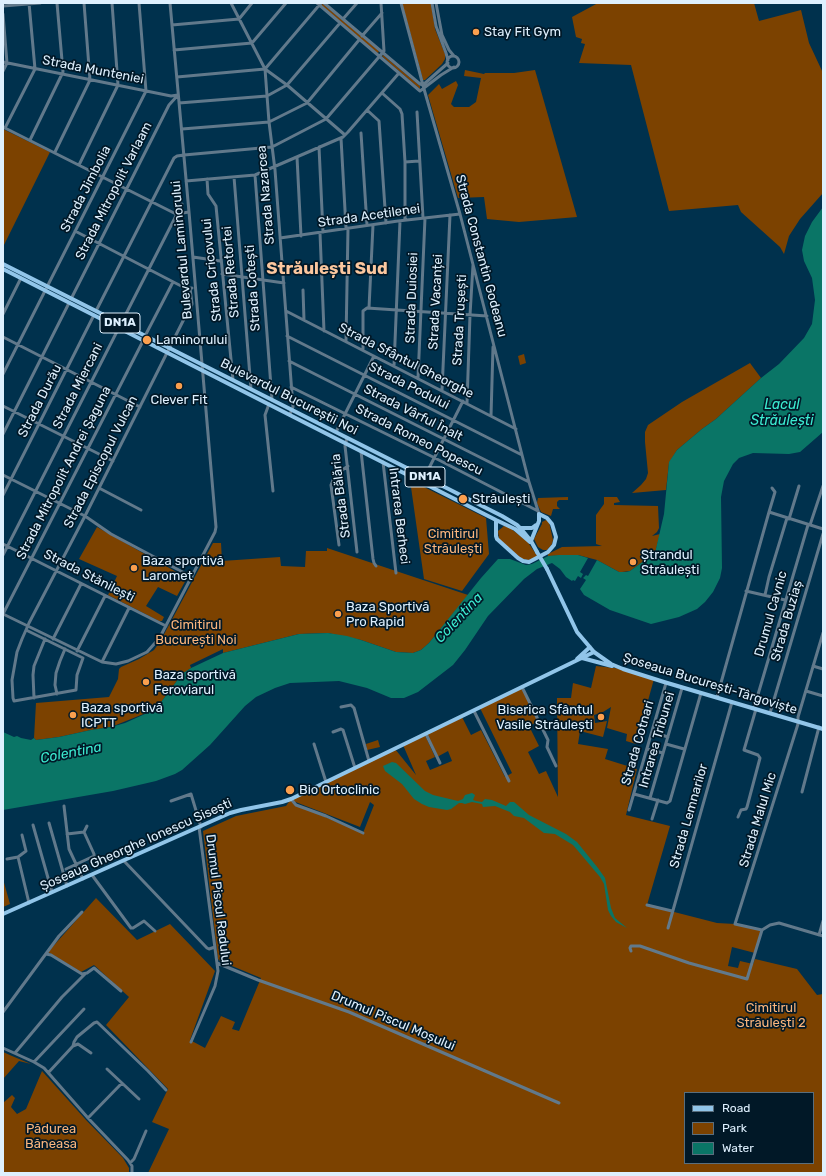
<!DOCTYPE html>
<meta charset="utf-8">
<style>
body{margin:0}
#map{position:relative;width:826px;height:1176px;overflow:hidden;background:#00314d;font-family:Rubik,sans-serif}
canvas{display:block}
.frame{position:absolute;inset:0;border:4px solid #def0fe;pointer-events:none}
.legend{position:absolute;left:684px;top:1092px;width:130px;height:72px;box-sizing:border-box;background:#011827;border:1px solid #596e7d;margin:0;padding:5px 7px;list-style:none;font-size:12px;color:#def0fe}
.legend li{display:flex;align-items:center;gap:8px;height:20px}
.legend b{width:20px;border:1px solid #596e7d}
</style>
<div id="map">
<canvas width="826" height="1176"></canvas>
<div class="frame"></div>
<ul class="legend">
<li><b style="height:5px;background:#91c5e9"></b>Road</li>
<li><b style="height:11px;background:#7c4200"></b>Park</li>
<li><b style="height:11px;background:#0a7566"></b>Water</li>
</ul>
</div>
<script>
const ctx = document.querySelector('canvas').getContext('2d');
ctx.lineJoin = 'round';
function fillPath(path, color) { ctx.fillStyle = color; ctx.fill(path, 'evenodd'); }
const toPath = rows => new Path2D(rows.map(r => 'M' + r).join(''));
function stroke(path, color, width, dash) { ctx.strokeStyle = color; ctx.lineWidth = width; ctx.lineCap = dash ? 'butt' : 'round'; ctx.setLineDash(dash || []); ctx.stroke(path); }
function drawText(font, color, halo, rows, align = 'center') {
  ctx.font = font + ' Rubik,sans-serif'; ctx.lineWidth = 3.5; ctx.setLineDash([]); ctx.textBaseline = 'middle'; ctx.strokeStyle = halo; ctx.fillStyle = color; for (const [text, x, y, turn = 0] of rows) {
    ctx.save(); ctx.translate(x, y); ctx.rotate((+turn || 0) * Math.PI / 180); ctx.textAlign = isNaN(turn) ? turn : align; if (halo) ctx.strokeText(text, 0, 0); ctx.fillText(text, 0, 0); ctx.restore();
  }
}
fillPath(toPath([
 [402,3,431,3,435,29,445,54,445,59,442,64,425,80,423,80],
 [598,3,754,3,759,21,801,10,809,43,823,73,823,193,800,219,789,236,784,254,780,247,741,212,738,205,669,211,631,65,579,63,585,44,581,43,582,39,576,37,572,17],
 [323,4,378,50,379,52,377,53,321,5],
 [383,55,420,86,420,89,384,58,382,56],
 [465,70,484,74,485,73,514,73,535,70,577,217,519,222,487,219,484,197,458,198,428,95,439,84,442,89,456,81,458,85,451,104,454,107,469,107,476,102,481,78,464,76],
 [3,129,50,152,3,247],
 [524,354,526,363,520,365,518,356],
 [750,363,761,378,716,419,702,429,677,450,669,463,666,490,632,493,641,485,646,479,648,473,645,442,645,432,648,425,682,402],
 [410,480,486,518,489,554,462,591,424,579],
 [568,497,568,500,559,500,557,502,557,506,560,509,553,509,551,516,541,512,537,503,538,498],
 [604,497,617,497,620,502,614,503,614,505,658,506,659,528,657,532,652,536,660,534,655,553,630,571,622,572,619,572,597,560,578,555,548,556,548,554,562,547,602,546,596,544,596,515,604,504],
 [546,520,549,522,553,540,552,544,547,550,543,550,538,547,534,539,542,524,542,522],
 [504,526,510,528,527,541,538,557,529,560,522,559,499,539,498,531],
 [97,527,187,578,177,596,158,587,146,606,164,617,162,621,159,621,108,595,117,576,79,559],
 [213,543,221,543,222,561,280,557,281,566,305,567,306,551,327,551,327,548,468,595,429,643,421,650,413,653,396,652,361,640,328,633,299,634,223,653,223,649,190,665,191,668,182,674,156,709,111,727,91,730,59,737,36,740,34,738,36,703,109,697,118,679,119,669,121,667,139,659,154,650,161,640],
 [596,666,623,669,654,679,636,744,626,741,627,734,607,728,611,707,603,712,594,715,595,723,607,721,603,737,580,731,578,744,608,749,605,759,637,769,626,815,670,826,647,905,717,923,735,924,762,930,755,953,732,947,728,966,738,968,740,961,753,964,755,959,797,969,817,995,823,994,823,1173,148,1173,169,1129,152,1122,168,1089,106,1025,129,997,94,965,81,972,48,952,96,898,137,940,170,924,215,971,190,1040,205,1048,221,1016,235,1022,232,1029,239,1031,261,978,220,961,218,959,203,831,236,816,286,806,291,799,297,805,363,833,374,805,370,802,360,827,293,801,292,799,395,749,416,775,403,745,425,735,435,757,426,761,430,770,452,761,448,751,437,757,426,734,462,717,471,735,481,730,505,777,512,773,480,708,522,687,539,721,529,726,539,746,528,752,539,774,546,771,558,797,557,698,571,698,573,683,591,688],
 [685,1093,813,1093,813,1163,685,1163],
 [378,740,380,747,367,750,366,744],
 [3,879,10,904,3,907],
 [3,1052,12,1056,31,1064,19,1061,3,1079],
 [42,1071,86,1120,123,1158,129,1168,129,1173,3,1173,3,1103,12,1095,15,1098,11,1107,17,1114,26,1109]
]), '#7c4200');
fillPath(toPath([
 [823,207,823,432,800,452,789,454,753,453,739,458,733,464,724,481,721,497,722,568,720,578,713,592,705,602,697,609,679,617,651,624,610,610,584,595,580,589,586,580,583,578,586,575,588,576,597,560,619,572,626,572,630,571,655,553,664,514,669,462,677,450,702,429,716,419,761,378,779,364,804,338,812,324,815,300,812,278,804,261,802,250,805,236,812,222],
 [559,555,578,555,588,558,580,572,583,574,581,578,578,576,575,581,573,580,572,581,566,577,560,569,552,563,537,569,524,579,488,616,465,650,453,665,418,692,404,698,391,698,367,688,339,681,290,683,275,688,256,697,245,706,210,745,182,770,175,774,156,781,113,791,3,810,3,732,14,737,17,736,21,738,31,740,34,738,36,740,59,737,91,730,111,727,125,723,156,709,182,674,191,668,223,653,299,634,328,633,347,636,361,640,396,652,413,653,421,650,429,643,481,578,498,559,510,559,526,565,532,564,548,556],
 [392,762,396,763,425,791,433,795,458,801,463,799,465,795,472,793,475,795,473,800,476,801,482,802,485,799,492,800,506,806,510,802,514,802,529,815,566,834,577,842,598,868,605,878,611,908,615,918,627,928,616,922,611,916,608,910,604,884,600,877,573,845,555,834,544,833,524,818,514,816,510,812,495,806,483,807,482,804,472,802,465,804,462,803,459,803,451,809,447,810,429,807,422,804,414,799,402,784,385,771,383,766]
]), '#0a7566');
stroke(toPath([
 [231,3,265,69,287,85,345,135],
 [317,3,420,91,441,75,454,67],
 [324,3,420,84,423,85],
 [401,3,424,89,460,214,529,482,539,514],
 [432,3,436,26,446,53,448,60],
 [436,3,442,35,449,50,454,56],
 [3,6,40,3],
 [3,14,7,63,3,71],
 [343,19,357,3],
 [172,25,239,19,252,3],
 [362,36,382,13],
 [174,50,252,43,286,3],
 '447 62a6 6 0 1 1 12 0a6 6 0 1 1-12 0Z',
 [3,62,171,96,178,95],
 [265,69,269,122,275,170,293,407,290,414],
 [177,77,265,69,321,3],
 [423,85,448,63],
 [382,93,400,109,402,114,405,162,405,220],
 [179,103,267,96,287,85,340,23],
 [367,110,379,121,386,223],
 [417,112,423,218],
 [3,127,176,214,189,212],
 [5,128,35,69,29,3],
 [182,129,269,122,307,103,359,40],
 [361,133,367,225],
 [341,138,346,228],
 [30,140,63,72,57,3],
 [319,147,323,232],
 [55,152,90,80,84,3],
 [297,157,301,236],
 [405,162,419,161],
 [79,165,118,85,112,3],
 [255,175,272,400],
 [234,177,251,389],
 [207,179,208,194,216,206,233,380],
 [186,181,255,175,343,137,348,132,399,73],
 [75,231,185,288,192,288],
 [320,233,324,331],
 [280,238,398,221,460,214],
 [193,257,220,261],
 [222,274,284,283],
 [303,290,304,320],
 [71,299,169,105,178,95],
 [369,308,373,225],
 [96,311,174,158,177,156,184,155,272,147,326,119,384,51,381,3],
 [286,311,516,429],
 [3,314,21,278],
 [145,336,173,282],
 [287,336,522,455],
 [3,337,140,407],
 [346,341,348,228],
 [363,350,363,311,367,308,487,316],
 [289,361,529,482],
 [394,366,400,221],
 [3,374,146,91,139,3],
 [418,378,425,218],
 [291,387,433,457,538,511],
 [442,390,450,215],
 [467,403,470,315,473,265],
 [269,404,265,415,273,491],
 [3,406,113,461],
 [491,416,493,347],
 [336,432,374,356],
 [3,434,69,303],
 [347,438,345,446,357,552],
 [361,451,373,559,374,563,376,566],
 [383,462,396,573],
 [3,475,85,516,111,534,192,577],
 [422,482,463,401],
 [99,488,141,510],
 [3,495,94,315],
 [769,512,823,529],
 [789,519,799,486],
 [810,525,823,486],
 [3,544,166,626],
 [339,545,331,485,335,475,348,466],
 [3,555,182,204],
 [746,591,785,600],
 [765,595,769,577,787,518],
 [3,614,102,662,116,664,128,661,147,652,155,643,160,637,215,532,216,527,189,212,170,3],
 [3,614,143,341],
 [26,630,83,658,77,675,76,690,14,701,13,698,12,680,17,652,22,639,26,630,29,623,85,516,184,319,190,310,192,304,190,288],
 [53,639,81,584],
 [77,651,105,596],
 [102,662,129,608],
 [813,666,823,669],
 [522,687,548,740,547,747,556,766],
 [806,691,823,696],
 [57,694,55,685,56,673,60,661,65,649],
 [717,697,769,512,775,492,772,488],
 [34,698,33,675,34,666,45,639],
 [341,707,351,705,354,708,369,761],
 [754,708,808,525],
 [474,711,509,781],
 [770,713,823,534],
 [333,732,341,729,343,730,355,768],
 [652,732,668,737],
 [426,734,440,763],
 [314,744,326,782],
 [666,744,684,749],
 [647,749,663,753],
 [802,792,819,727],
 [634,794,667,803,670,801,701,693],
 [650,798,682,688],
 [291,799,296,805,326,816,363,833],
 [171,801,191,794,201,827],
 [64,806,69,849,83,879],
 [629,810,666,683],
 [738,817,741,810,746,809,747,807,760,758,758,755,744,750,756,709],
 [652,819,658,800],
 [49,823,67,886],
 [33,825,52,892],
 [84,832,87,826],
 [22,835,26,851,18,857,29,903],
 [7,859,18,857],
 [124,861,207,948,209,949,215,947],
 [66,869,94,856,94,854,84,832,67,834],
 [92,875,131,928,133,928,144,921,155,931],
 [647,905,672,911],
 [668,928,732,702],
 [762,930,735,924,798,724,798,717,823,633],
 [762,930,770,925,779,923,823,936],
 [819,935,823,921],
 [631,951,630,948,631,946,640,946,689,963,747,979,762,930],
 [46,954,51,955,82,974,87,973,94,968,121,991],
 [217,963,258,980,349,1012,559,1103],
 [3,1012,59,936,82,912],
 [191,1042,215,986,218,971,199,827],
 [73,1046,74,1042,77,1037,94,1023,97,1022,148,1071,166,1090],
 [3,1048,34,1062,44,1068,88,1118,128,1160,132,1166,132,1173],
 [15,1053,62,997,85,974],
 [34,1062,84,1009],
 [107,1069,139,1099],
 [48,1073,73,1046,78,1044,91,1053],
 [88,1118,122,1083],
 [130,1163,134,1159,146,1131]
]), '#61798b', 3);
stroke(toPath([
 [3,264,502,516,517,525,522,530,531,541,537,552],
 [3,269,496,520,515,529,530,542],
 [496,520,496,536,497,539,518,558,523,561,529,562,548,552,554,545,556,537,552,524,547,518,539,514,539,521,531,541],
 [520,528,532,528,536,525],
 [547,569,577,632,594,652,611,664,623,669,664,682,823,729],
 [582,658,612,666],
 [577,659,590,647],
 [3,914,230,813,241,810,282,802,291,799,594,652]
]), '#91c5e9', 4);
stroke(toPath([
 [537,552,547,569]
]), '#91c5e9', 4);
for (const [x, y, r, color] of [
 [476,32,4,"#fa9f4e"],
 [147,340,5,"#fa9f4e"],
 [179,386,4,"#fa9f4e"],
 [463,499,5,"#fa9f4e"],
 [633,562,4,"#fa9f4e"],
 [134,568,4,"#fa9f4e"],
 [338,614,4,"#fa9f4e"],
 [146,682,4,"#fa9f4e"],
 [73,715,4,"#fa9f4e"],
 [601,717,4,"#fa9f4e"],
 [290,790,5,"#fa9f4e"]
]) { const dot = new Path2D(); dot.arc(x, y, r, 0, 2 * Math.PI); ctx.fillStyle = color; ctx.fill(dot); stroke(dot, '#011827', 1.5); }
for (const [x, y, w] of [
 [120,323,40],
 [425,477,40]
]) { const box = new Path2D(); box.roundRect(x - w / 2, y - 10, w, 20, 3); ctx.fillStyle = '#011827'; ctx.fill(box); stroke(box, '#def0fe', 1); }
drawText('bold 12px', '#def0fe', null, [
 ["DN1A",120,323],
 ["DN1A",425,477]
]);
drawText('13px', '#def0fe', '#011827', [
 ["Stay Fit Gym",484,32],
 ["Laminorului",156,340],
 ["Clever Fit",179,400,"center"],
 ["Străulești",472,499],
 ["Ștrandul",641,555],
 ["Străulești",641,570],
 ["Baza sportivă",142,561],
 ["Laromet",142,576],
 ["Baza Sportivă",346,607],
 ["Pro Rapid",346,622],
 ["Baza sportivă",154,675],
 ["Feroviarul",154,690],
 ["Baza sportivă",81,708],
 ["ICPTT",81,723],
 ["Biserica Sfântul",593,710,"right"],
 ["Vasile Străulești",593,725,"right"],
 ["Bio Ortoclinic",299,790]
], 'left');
drawText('13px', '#def0fe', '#011827', [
 ["Strada Munteniei",93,70,11],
 ["Strada Jimbolia",86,189,-63],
 ["Strada Mitropolit Varlaam",114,191,-63],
 ["Strada Nazarcea",266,195,-95],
 ["Strada Acetilenei",369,216,-8],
 ["Bulevardul Laminorului",182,250,-95],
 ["Strada Constantin Godeanu",481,256,75],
 ["Strada Cricovului",212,270,-96],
 ["Strada Retortei",231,272,-95],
 ["Strada Cotești",253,288,-94],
 ["Strada Duiosiei",412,298,-88],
 ["Strada Vacanței",436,302,-87],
 ["Strada Trușești",460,320,-87],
 ["Strada Sfântul Gheorghe",406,361,27],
 ["Strada Miercani",78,386,-63],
 ["Strada Podului",409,386,27],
 ["Bulevardul Bucureștii Noi",289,397,27],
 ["Strada Durău",40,401,-63],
 ["Strada Vârful Înalt",413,413,27],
 ["Strada Romeo Popescu",419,440,27],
 ["Strada Episcopul Vulcan",101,462,-63],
 ["Strada Mitropolit Andrei Șaguna",64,473,-63],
 ["Strada Bălăria",341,496,-97],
 ["Intrarea Berheci",399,516,83],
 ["Strada Stănilești",89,576,27],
 ["Drumul Cavnic",771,614,-74],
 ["Strada Buziaș",787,621,-74],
 ["Șoseaua București-Târgoviște",710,684,17],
 ["Intrarea Tribunei",657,740,-74],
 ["Strada Cotnari",638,743,-74],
 ["Strada Lemnarilor",689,816,-74],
 ["Strada Malul Mic",758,820,-73],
 ["Șoseaua Gheorghe Ionescu Sisești",136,845,-24],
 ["Drumul Piscul Radului",218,900,83],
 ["Drumul Piscul Moșului",393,1021,23]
]);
drawText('13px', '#fab57d', '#011827', [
 ["Cimitirul",453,534],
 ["Străulești",453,549],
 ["Cimitirul",196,625],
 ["București Noi",196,640],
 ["Cimitirul",771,1008],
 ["Străulești 2",771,1023],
 ["Pădurea",51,1129],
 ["Băneasa",51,1144]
]);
drawText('italic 14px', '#3becd1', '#011827', [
 ["Lacul",782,405],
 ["Străulești",782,421],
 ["Colentina",459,618,-47],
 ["Colentina",71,753,-11]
]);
drawText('bold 17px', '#fbc79f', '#011827', [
 ["Străulești Sud",327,269]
]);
</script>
